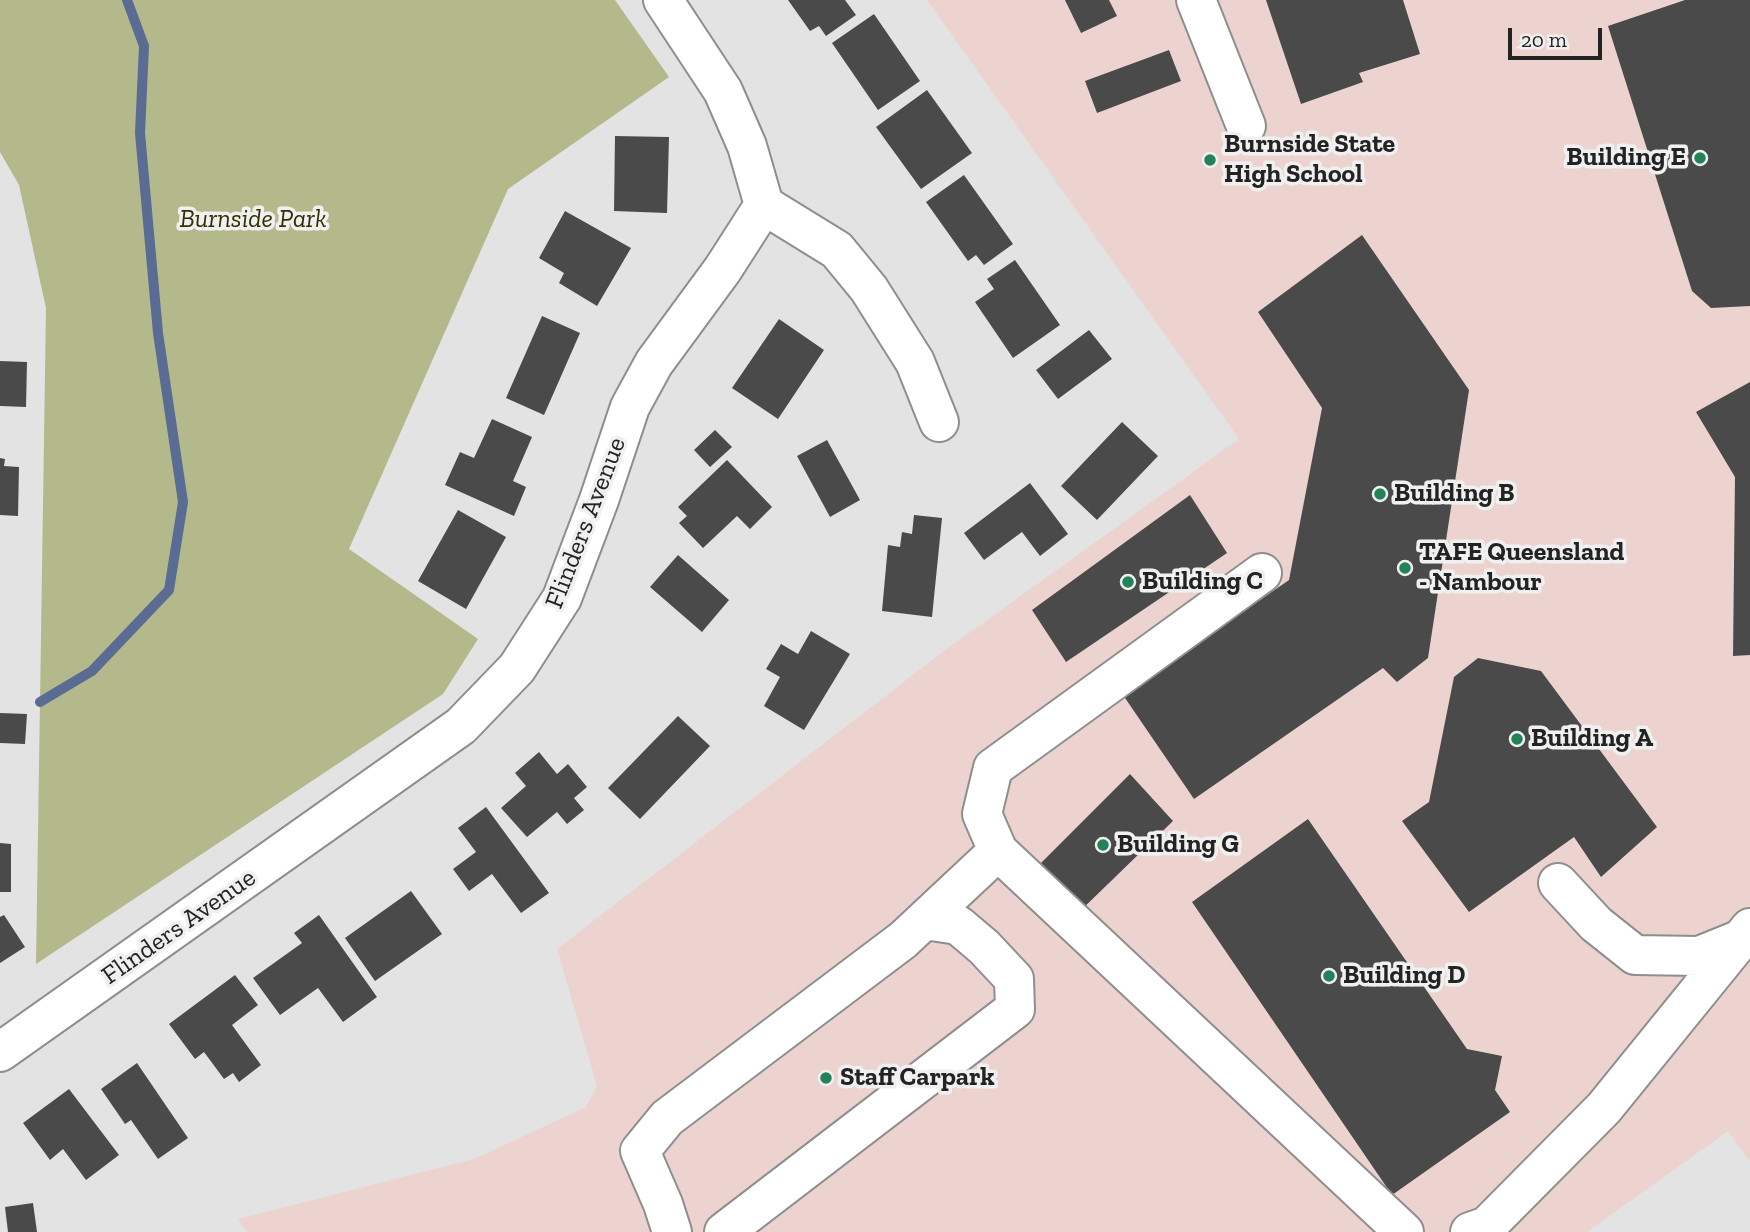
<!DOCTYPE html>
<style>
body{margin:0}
#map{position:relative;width:1750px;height:1232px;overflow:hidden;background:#e3e3e4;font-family:"Zilla Slab",serif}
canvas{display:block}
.scale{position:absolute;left:1508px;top:28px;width:94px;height:32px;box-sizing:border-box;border:4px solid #232324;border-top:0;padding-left:9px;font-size:21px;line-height:24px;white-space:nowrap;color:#232324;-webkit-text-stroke:5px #f0f0f1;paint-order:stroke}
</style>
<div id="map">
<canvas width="1750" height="1232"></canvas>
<div class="scale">20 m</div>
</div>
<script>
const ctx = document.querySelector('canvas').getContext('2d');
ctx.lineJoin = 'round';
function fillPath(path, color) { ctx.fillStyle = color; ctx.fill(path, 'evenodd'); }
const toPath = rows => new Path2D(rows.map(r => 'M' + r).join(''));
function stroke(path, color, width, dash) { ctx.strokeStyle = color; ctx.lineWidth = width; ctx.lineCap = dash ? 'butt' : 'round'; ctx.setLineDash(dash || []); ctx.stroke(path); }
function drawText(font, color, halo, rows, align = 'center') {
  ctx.font = font + ' "Zilla Slab",serif'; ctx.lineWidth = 7; ctx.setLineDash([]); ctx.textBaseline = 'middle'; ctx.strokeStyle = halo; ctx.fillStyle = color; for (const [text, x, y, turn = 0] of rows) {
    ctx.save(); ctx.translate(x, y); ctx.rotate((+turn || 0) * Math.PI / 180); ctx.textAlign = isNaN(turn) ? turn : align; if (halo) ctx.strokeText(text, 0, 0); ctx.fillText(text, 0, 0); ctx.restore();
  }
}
fillPath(toPath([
 [927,0,1750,0,1750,1162,1728,1131,1587,1232,247,1232,238,1219,474,1159,586,1107,597,1086,557,949,944,651,1239,439]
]), '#edd3cf');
fillPath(toPath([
 [0,0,615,0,669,77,508,189,349,549,478,639,443,694,36,964,46,308,19,185,0,152]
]), '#b4b98b');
stroke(toPath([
 [40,702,92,671,169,590,183,502,158,333,140,133,144,46,127,0]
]), '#5a6c93', 10);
fillPath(toPath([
 [788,0,845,0,856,15,826,36,819,26,810,31],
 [1065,0,1109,0,1117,16,1081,33],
 [1266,0,1403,0,1420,54,1359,73,1363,82,1301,104],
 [1685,0,1750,0,1750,306,1711,308,1692,291,1608,26],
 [874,14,920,81,878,110,832,43],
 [1169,50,1181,81,1097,113,1085,81],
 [927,90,972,153,921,189,876,127],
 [615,136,669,137,667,213,614,211],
 [964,175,1013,244,984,265,976,255,968,261,926,202],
 [565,211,631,248,597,306,559,283,564,273,539,258],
 [1362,235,1469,390,1428,658,1397,682,1383,668,1194,799,1123,695,1289,580,1322,408,1258,312],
 [1015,260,1060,325,1013,358,975,302,994,289,987,279],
 [542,316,580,333,544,415,506,398],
 [779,319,824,350,778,419,732,388],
 [1089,330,1112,359,1058,399,1036,370],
 [0,361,27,362,26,407,0,406],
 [1750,382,1750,655,1733,656,1735,477,1696,412],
 [492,419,532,437,513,481,526,487,514,516,445,485,460,452,474,458],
 [1122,422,1158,456,1097,520,1061,486],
 [715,430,732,447,710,467,694,450],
 [827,440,860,500,830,517,797,456],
 [0,458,5,459,4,466,19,467,18,516,0,515],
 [727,460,772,507,750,529,737,516,703,548,679,523,687,516,678,507],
 [1030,483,1068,534,1040,556,1022,532,984,560,964,533],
 [1190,495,1227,553,1066,662,1032,610],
 [458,510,506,537,466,609,418,581],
 [914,515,942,518,932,617,882,611,888,545,900,547,902,532,912,534],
 [678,555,729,600,702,632,650,587],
 [811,631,850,654,804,730,764,706,780,677,766,669,781,644,798,654],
 [1478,658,1541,671,1657,827,1601,877,1574,837,1469,912,1402,821,1429,802,1454,677],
 [0,713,27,714,25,744,0,743],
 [678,716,710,746,640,819,608,788],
 [539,752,557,774,568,764,587,787,574,798,584,810,567,824,557,812,527,837,501,808,526,786,515,773],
 [1130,774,1173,821,1077,914,1035,869],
 [486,807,549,893,521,913,492,874,469,891,453,869,476,852,458,828],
 [1308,819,1467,1049,1502,1056,1495,1090,1510,1112,1392,1195,1192,902],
 [0,843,11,844,11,892,0,892],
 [411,891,442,934,375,981,345,938],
 [4,915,25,947,0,963,0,917],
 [319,915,377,997,343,1022,318,988,280,1015,253,978,302,943,294,933],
 [235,975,258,1005,232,1025,261,1065,239,1082,233,1073,224,1079,204,1052,195,1059,169,1024],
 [137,1063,188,1138,158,1159,131,1120,125,1124,101,1089],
 [69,1089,119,1155,86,1180,63,1149,50,1160,23,1123],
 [33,1203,37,1232,8,1232,5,1207]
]), '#4a4a4a');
const minor = toPath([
 [1196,0,1246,126],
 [764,205,837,250,869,289,915,362,939,422],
 [1262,573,993,768,982,814,998,851,1404,1232],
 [1558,883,1596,924,1635,955,1699,956,1741,939],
 [0,1052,461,726,517,668,562,598,599,500,630,407,654,363,723,269,764,205,747,146,723,91,663,0],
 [672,1232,663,1204,640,1151,667,1118,903,940,998,851],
 [724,1232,1015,1009,1014,979,984,947,958,925,925,920],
 [1470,1232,1487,1226,1604,1108,1750,928]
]);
stroke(minor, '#8e8e8f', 42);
stroke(minor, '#fff', 38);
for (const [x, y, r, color] of [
 [1700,158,7,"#248259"],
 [1210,160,7,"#248259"],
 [1380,494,7,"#248259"],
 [1405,568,7,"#248259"],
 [1128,582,7,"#248259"],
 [1517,739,7,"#248259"],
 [1103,845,7,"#248259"],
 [1329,976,7,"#248259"],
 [826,1078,7,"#248259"]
]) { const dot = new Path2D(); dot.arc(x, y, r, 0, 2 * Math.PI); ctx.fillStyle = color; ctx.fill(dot); stroke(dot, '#f0f0f1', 2.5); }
drawText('bold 26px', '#232324', '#f0f0f1', [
 ["Burnside State",1224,145],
 ["High School",1224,175],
 ["Building E",1686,158,"right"],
 ["Building B",1394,494],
 ["TAFE Queensland",1419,553],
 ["- Nambour",1419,583],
 ["Building C",1142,582],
 ["Building A",1531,739],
 ["Building G",1117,845],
 ["Building D",1343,976],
 ["Staff Carpark",840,1078]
], 'left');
drawText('italic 26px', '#2f3200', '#f0f0f1', [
 ["Burnside Park",253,220]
]);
drawText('26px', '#232324', '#f0f0f1', [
 ["Flinders Avenue",586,523,-69],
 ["Flinders Avenue",179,927,-35]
]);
</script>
